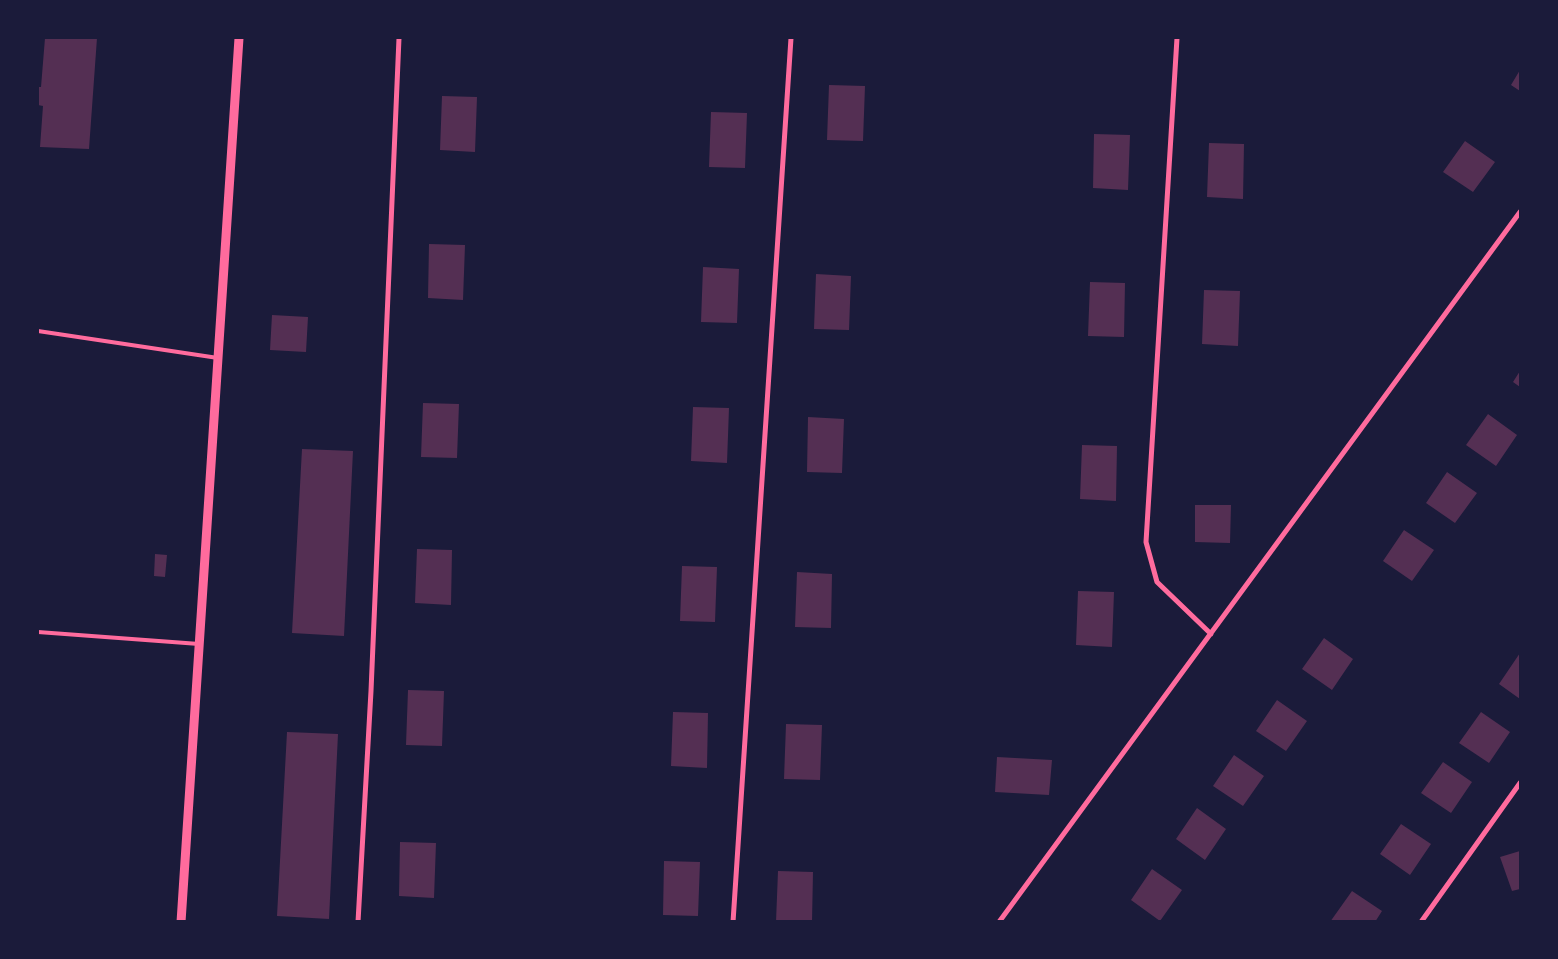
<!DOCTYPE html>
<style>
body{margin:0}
#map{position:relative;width:1558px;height:959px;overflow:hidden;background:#1b1b3a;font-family:"PT Sans",sans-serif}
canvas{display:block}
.frame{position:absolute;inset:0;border:39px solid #1b1b3a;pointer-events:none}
</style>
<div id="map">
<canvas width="1558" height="959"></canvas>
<div class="frame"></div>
</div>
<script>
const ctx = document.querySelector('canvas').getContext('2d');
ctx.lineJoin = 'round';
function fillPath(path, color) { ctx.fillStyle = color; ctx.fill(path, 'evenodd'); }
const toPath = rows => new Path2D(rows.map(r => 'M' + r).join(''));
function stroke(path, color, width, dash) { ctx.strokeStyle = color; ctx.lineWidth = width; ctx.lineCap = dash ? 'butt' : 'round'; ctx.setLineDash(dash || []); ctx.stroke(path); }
fillPath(toPath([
 [45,38,97,38,89,149,40,147,43,106,38,105,38,87,41,87],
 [1520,70,1520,91,1511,85],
 [829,85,865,86,863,141,827,140],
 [442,96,477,97,475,152,440,150],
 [711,112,747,113,745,168,709,167],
 [1094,134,1130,135,1128,190,1093,188],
 [1465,141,1495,162,1473,192,1443,172],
 [1209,143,1244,144,1243,199,1207,197],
 [429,244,465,245,463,300,428,298],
 [703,267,739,269,737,323,701,322],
 [816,274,851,276,849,330,814,329],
 [1090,282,1125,283,1124,337,1088,336],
 [1204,290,1240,291,1238,346,1202,344],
 [272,315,308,317,306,352,270,350],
 [1520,371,1520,387,1513,382],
 [423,403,459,404,457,458,421,457],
 [693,407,729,408,727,463,691,461],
 [1488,414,1517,435,1496,466,1466,445],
 [808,417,844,419,842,473,807,472],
 [1082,445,1117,446,1116,501,1080,499],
 [302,449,353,451,344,636,292,633],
 [1447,472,1477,493,1455,523,1426,503],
 [1195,505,1231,505,1230,543,1195,542],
 [1404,530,1434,550,1412,581,1383,561],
 [417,549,452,550,451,605,415,603],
 [155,554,167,555,165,577,154,576],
 [682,566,717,567,715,622,680,621],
 [797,572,832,574,831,628,795,627],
 [1078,591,1114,592,1112,647,1076,645],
 [1324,638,1353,659,1332,690,1302,669],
 [1520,653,1520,699,1499,684],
 [408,690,444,691,442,746,406,745],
 [1277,700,1307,721,1286,751,1256,731],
 [673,712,708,713,707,768,671,766],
 [1481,712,1510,732,1489,763,1459,743],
 [786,724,822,725,820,780,784,779],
 [287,732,338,734,329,919,277,916],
 [1234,755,1264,776,1243,806,1213,786],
 [997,757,1052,760,1049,795,995,792],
 [1443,762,1472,782,1451,813,1421,793],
 [1197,808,1226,829,1205,860,1176,839],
 [1401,824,1431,844,1410,875,1380,854],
 [400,842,436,843,434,898,399,896],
 [1520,851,1520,889,1512,891,1500,857],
 [664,861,700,862,698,916,663,915],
 [1152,869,1182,890,1160,921,1131,900],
 [778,871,813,872,812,922,776,922],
 [1352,891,1382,911,1375,922,1330,922]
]), '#542f53');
stroke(toPath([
 [38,331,218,358],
 [38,632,199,644]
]), '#ff6b9d', 4);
stroke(toPath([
 [1177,38,1146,542,1157,582,1211,634],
 [358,922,371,691,399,38],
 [733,922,791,38],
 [999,922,1520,212],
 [1421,922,1520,783]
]), '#ff6b9d', 5);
stroke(toPath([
 [181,922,239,38]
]), '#ff6b9d', 9);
</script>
